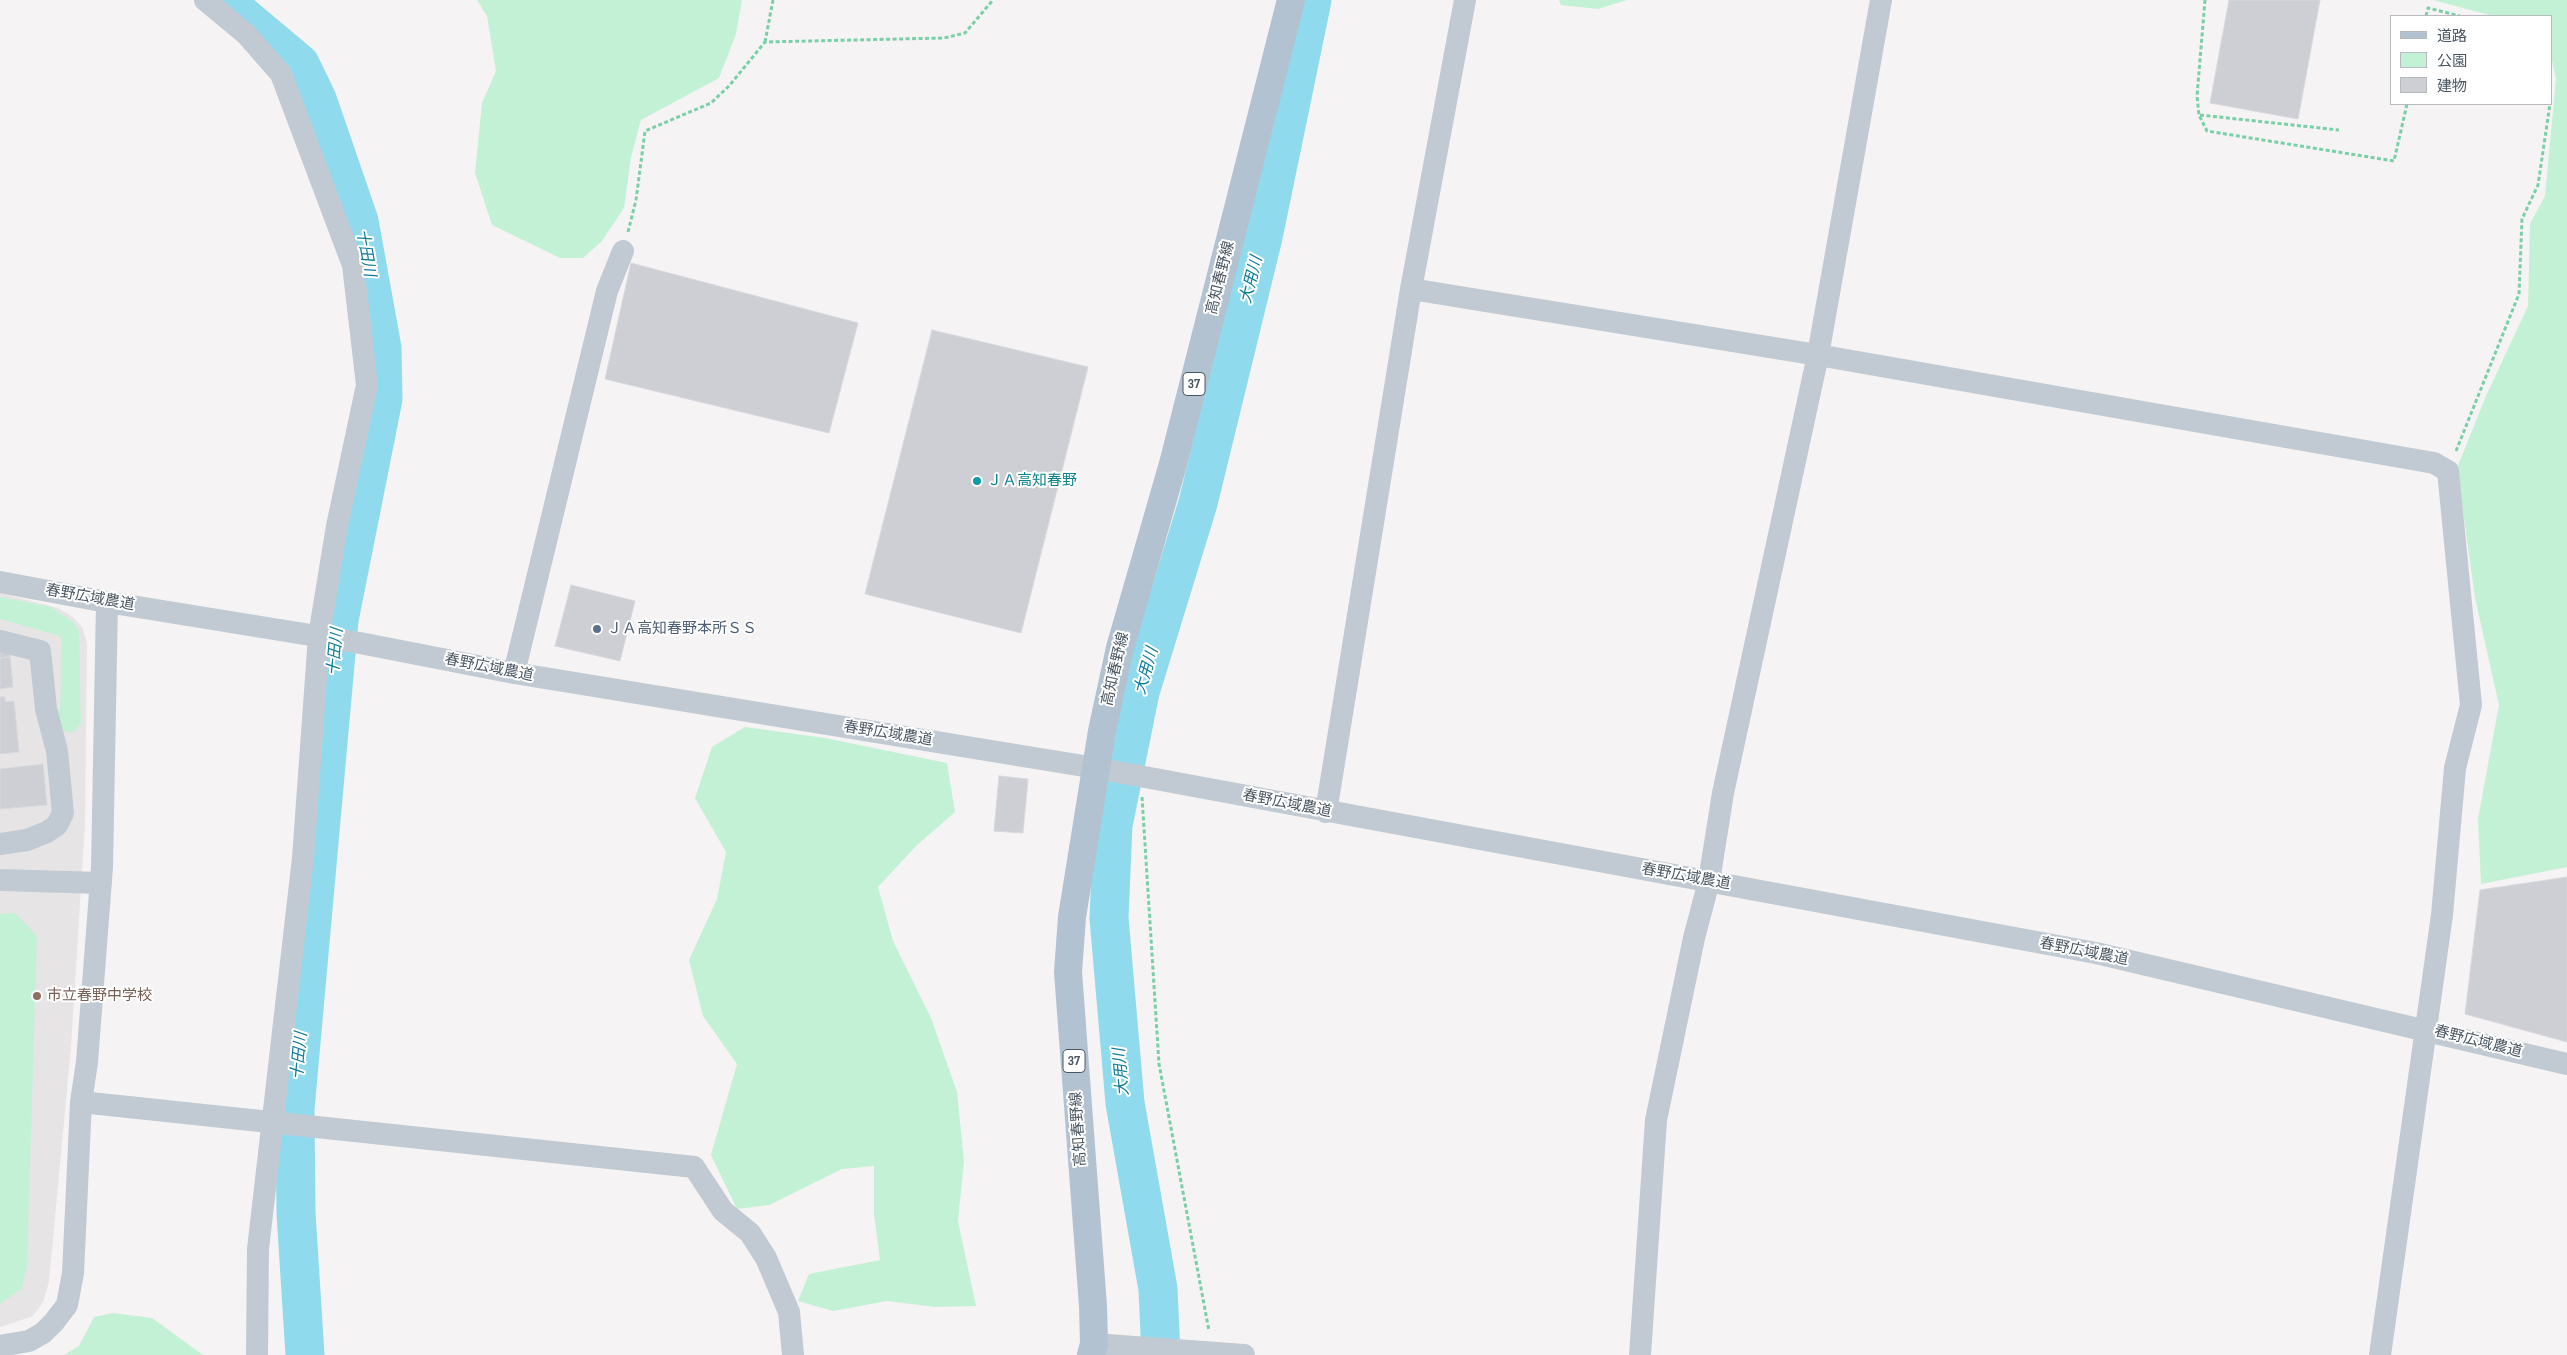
<!DOCTYPE html>
<meta charset="utf-8">
<style>
body{margin:0}
#map{position:relative;width:2567px;height:1355px;overflow:hidden;background:#f5f3f3;font-family:"Sofia Sans Condensed","Noto Sans JP",sans-serif}
canvas{display:block}
.legend{position:absolute;left:2390px;top:15px;width:162px;height:90px;box-sizing:border-box;background:#fff;border:1px solid #b7bbc0;margin:0;padding:6px 9px;list-style:none;font-size:15px;color:#4a5661}
.legend li{display:flex;align-items:center;gap:10px;height:25px}
.legend b{width:25px;border:1px solid #b7bbc0}
</style>
<div id="map">
<canvas width="2567" height="1355"></canvas>
<ul class="legend">
<li><b style="height:6px;background:#b3c2d1"></b>道路</li>
<li><b style="height:14px;background:#c3f1d5"></b>公園</li>
<li><b style="height:14px;background:#cdcfd5"></b>建物</li>
</ul>
</div>
<script>
const ctx = document.querySelector('canvas').getContext('2d');
ctx.lineJoin = 'round';
function fillPath(path, color) { ctx.fillStyle = color; ctx.fill(path, 'evenodd'); }
const toPath = rows => new Path2D(rows.map(r => 'M' + r).join(''));
function stroke(path, color, width, dash) { ctx.strokeStyle = color; ctx.lineWidth = width; ctx.lineCap = dash ? 'butt' : 'round'; ctx.setLineDash(dash || []); ctx.stroke(path); }
function drawText(font, color, halo, rows, align = 'center') {
  ctx.font = font + ' "Sofia Sans Condensed","Noto Sans JP",sans-serif'; ctx.lineWidth = 4; ctx.setLineDash([]); ctx.textBaseline = 'middle'; ctx.strokeStyle = halo; ctx.fillStyle = color; for (const [text, x, y, turn = 0] of rows) {
    ctx.save(); ctx.translate(x, y); ctx.rotate((+turn || 0) * Math.PI / 180); ctx.textAlign = isNaN(turn) ? turn : align; if (halo) ctx.strokeText(text, 0, 0); ctx.fillText(text, 0, 0); ctx.restore();
  }
}
fillPath(toPath([
 [0,593,58,608,73,617,82,627,87,643,85,823,71,1047,49,1282,43,1302,33,1316,0,1327]
]), '#e6e4e5');
fillPath(toPath([
 [477,0,742,0,736,34,719,78,641,120,631,157,624,208,602,241,583,258,560,258,492,225,475,173,482,103,496,71,487,16],
 [1559,0,1627,0,1598,9,1561,5],
 [2433,0,2567,0,2567,867,2481,884,2478,819,2499,705,2475,598,2457,468,2486,396,2528,306,2530,224,2545,196,2556,79,2551,56,2551,16,2493,16],
 [0,597,51,607,73,622,79,631,81,723,73,733,61,730,55,711,60,709,62,639,57,635,0,619],
 [745,727,825,738,947,763,955,812,916,846,878,887,893,941,931,1018,957,1092,964,1161,958,1221,976,1306,935,1307,887,1301,833,1311,798,1301,809,1274,880,1260,874,1214,874,1166,842,1169,769,1205,737,1209,711,1155,737,1064,703,1016,689,960,717,899,726,852,695,798,712,747],
 [15,913,37,936,27,1265,22,1288,0,1304,0,914],
 [113,1313,152,1318,203,1355,64,1355,79,1346,94,1317]
]), '#c3f1d5');
stroke(toPath([
 [224,0,300,64,317,99,359,221,382,348,383,399,339,620,295,1109,296,1213,305,1355],
 [1161,1355,1158,1289,1125,1103,1109,918,1113,825,1140,692,1198,503,1263,237,1312,0]
]), '#90daee', 39);
const building = toPath([
 [2229,0,2320,0,2298,119,2210,103,2229,0],
 [631,263,858,323,829,433,605,379,631,263],
 [932,330,1088,367,1021,633,865,594,932,330],
 [571,585,635,601,620,661,555,646,571,585],
 [10,651,10,657,0,658,0,652,10,651],
 [10,657,13,687,0,689,0,658,10,657],
 [0,697,5,697,5,702,14,701,19,752,0,754,0,697],
 [43,764,47,805,0,809,0,769,43,764],
 [999,776,1028,779,1023,833,994,831,999,776],
 [2567,877,2567,1042,2465,1014,2480,890,2567,877]
]);
fillPath(building, '#cdcfd5');
stroke(building, '#d7d9de', 1);
stroke(toPath([
 [2205,0,2197,96,2199,115,2207,131,2394,161,2407,104],
 [2426,16,2428,8,2460,16],
 [765,42,773,0],
 [2200,115,2339,130],
 [628,232,636,200,645,131,711,103,729,86,765,42,944,38,965,33,993,0],
 [2456,451,2519,294,2522,219,2538,185,2550,104],
 [1142,797,1159,1064,1209,1331]
]), '#7ad0a6', 3, [4, 2.5]);
stroke(toPath([
 [205,0,246,34,281,74,353,265,367,385,337,526,319,636,303,858,258,1249,257,1355],
 [1411,289,1818,355,2434,463,2448,471,2471,705,2455,768,2442,915,2380,1355],
 [0,582,107,602,360,643,514,673,1096,768,2096,953,2567,1064],
 [0,641,40,651,46,709,57,751,63,813,57,825,47,832,27,840,0,844],
 [514,673,607,291,623,251],
 [1326,812,1411,289,1465,0],
 [0,880,101,883],
 [81,1102,694,1167,723,1211,750,1233,766,1258,789,1312,793,1355],
 [1094,1344,1244,1355],
 [0,1346,29,1341,43,1333,54,1322,67,1305,73,1273,81,1102,87,1062,102,867,107,602],
 [1640,1355,1656,1120,1694,938,1709,881,1723,793,1818,355,1881,0]
]), '#c1cad2', 22);
stroke(toPath([
 [1091,1355,1094,1344,1093,1306,1068,972,1072,917,1102,731,1120,648,1173,464,1291,0]
]), '#b3c2d1', 28);
for (const [x, y, r, color] of [
 [977,481,5,"#0f9aa8"],
 [597,629,5,"#5c6f8a"],
 [37,996,5,"#8d6e63"]
]) { const dot = new Path2D(); dot.arc(x, y, r, 0, 2 * Math.PI); ctx.fillStyle = color; ctx.fill(dot); stroke(dot, '#fff', 2); }
for (const [x, y, w] of [
 [1194,384,22],
 [1074,1061,22]
]) { const box = new Path2D(); box.roundRect(x - w / 2, y - 11.5, w, 23, 4); ctx.fillStyle = '#fff'; ctx.fill(box); stroke(box, '#4a5661', 1); }
drawText('bold 14px', '#4a5661', null, [
 ["37",1194,384],
 ["37",1074,1061]
]);
drawText('15px', '#4a5661', '#fff', [
 ["高知春野線",1221,278,-76],
 ["春野広域農道",90,598,10],
 ["春野広域農道",489,668,11],
 ["高知春野線",1116,669,-77],
 ["春野広域農道",888,734,9],
 ["春野広域農道",1287,804,11],
 ["春野広域農道",1686,877,10],
 ["春野広域農道",2084,952,11],
 ["春野広域農道",2478,1042,14],
 ["高知春野線",1079,1129,-94]
]);
drawText('15px', '#0d838f', '#fff', [
 ["ＪＡ高知春野",987,481]
], 'left');
drawText('15px', '#4e5e75', '#fff', [
 ["ＪＡ高知春野本所ＳＳ",607,629]
], 'left');
drawText('15px', '#785e54', '#fff', [
 ["市立春野中学校",47,996]
], 'left');
drawText('italic 16px', '#0c7c9b', '#fff', [
 ["十田川",365,253,80],
 ["大用川",1252,280,-76],
 ["十田川",336,652,-85],
 ["大用川",1147,671,-74],
 ["十田川",300,1056,-85],
 ["大用川",1122,1072,-95]
]);
</script>
